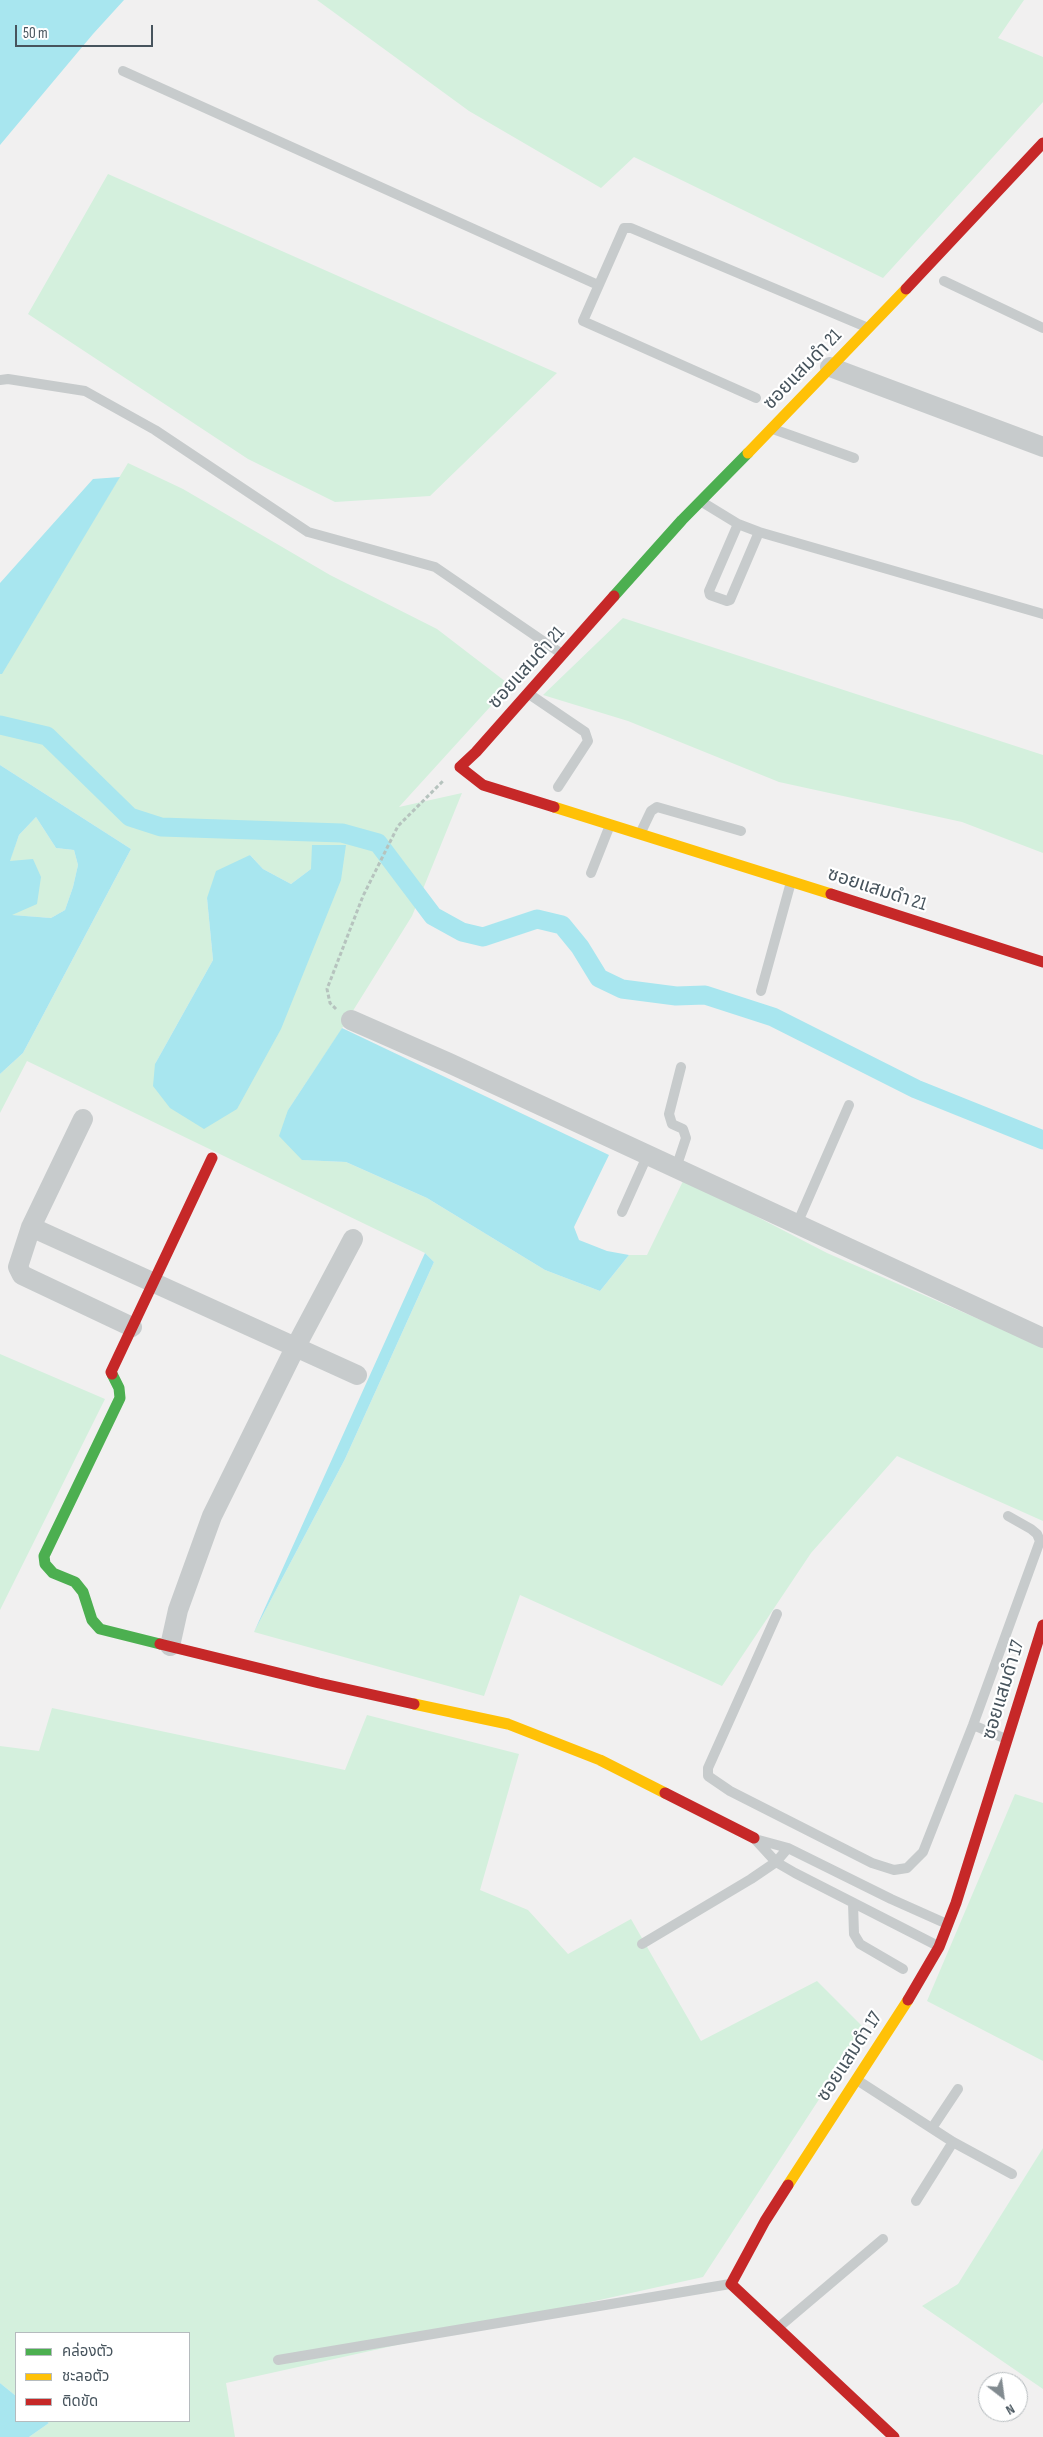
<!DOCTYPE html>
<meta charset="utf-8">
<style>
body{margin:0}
#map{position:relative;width:1043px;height:2437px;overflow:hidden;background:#f1f0f0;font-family:"Sofia Sans Condensed","Noto Sans Thai",sans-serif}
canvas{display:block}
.legend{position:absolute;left:15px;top:2332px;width:175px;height:90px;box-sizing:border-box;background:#fff;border:1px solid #b5bbbe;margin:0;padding:6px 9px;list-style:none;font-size:15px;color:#47545d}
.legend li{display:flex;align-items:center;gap:10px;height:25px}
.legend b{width:25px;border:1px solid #b5bbbe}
.north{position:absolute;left:978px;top:2372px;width:50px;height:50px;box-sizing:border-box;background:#fff;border:1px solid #b5bbbe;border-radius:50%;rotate:150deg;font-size:14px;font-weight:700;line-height:20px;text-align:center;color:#47545d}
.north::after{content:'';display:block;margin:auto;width:18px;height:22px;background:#828b90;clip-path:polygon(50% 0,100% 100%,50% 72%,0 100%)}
.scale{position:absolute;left:15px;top:25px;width:138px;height:22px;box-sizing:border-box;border:2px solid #47545d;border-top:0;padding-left:6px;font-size:15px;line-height:18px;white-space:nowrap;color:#47545d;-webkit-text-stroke:4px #fff;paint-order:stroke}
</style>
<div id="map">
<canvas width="1043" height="2437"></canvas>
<ul class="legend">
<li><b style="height:6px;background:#4caf50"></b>คล่องตัว</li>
<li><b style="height:6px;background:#ffc107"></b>ชะลอตัว</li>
<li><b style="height:6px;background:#c62828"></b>ติดขัด</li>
</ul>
<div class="north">N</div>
<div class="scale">50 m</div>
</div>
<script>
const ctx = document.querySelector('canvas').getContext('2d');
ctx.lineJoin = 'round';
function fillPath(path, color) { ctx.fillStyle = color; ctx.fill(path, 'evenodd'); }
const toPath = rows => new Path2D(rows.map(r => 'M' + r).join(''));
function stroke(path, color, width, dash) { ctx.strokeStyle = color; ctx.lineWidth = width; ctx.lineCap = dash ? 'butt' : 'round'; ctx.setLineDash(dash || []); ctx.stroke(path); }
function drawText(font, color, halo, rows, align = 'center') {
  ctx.font = font + ' "Sofia Sans Condensed","Noto Sans Thai",sans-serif'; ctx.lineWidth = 4.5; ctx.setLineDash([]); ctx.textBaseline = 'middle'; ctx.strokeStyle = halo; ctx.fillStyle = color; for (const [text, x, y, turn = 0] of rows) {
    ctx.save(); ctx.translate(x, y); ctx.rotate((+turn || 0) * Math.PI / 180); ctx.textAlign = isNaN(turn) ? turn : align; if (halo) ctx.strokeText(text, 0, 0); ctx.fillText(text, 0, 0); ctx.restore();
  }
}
fillPath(toPath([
 [317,0,1024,0,998,38,1043,57,1043,102,883,278,634,157,601,188,469,111],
 [108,174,557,373,430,496,335,502,248,459,28,314],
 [128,463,183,489,330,575,437,629,510,685,399,807,462,793,412,916,336,1038,288,1110,303,1160,346,1162,427,1198,545,1270,600,1291,629,1255,647,1255,684,1179,827,1253,1043,1347,1043,1521,897,1456,811,1553,722,1686,520,1595,484,1696,254,1632,345,1459,434,1262,425,1253,27,1061,0,1113,0,1074,23,1053,131,849,0,765,0,674],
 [250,855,263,869,291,884,311,869,155,1064,213,960,207,898],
 [623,618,1043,755,1043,853,962,822,779,782,628,721,543,695],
 [36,817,56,848,74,850,78,865,73,887,65,910,51,918,11,915,9,862,19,835],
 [0,1354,105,1399,0,1610],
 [52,1708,345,1770,367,1715,519,1754,480,1890,528,1910,568,1954,631,1919,701,2041,817,1981,865,2029,703,2277,226,2383,235,2437,29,2437,49,2423,46,2421,189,2421,189,2333,16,2333,16,2396,0,2383,0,1746,39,1751],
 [1015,1794,1043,1803,1043,2061,927,2001],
 [1043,2148,1043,2389,922,2306,958,2284]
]), '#d4f0dd');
fillPath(toPath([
 [0,0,124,0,93,34,0,145],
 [120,477,2,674,0,674,0,583,93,479],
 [0,765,131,849,23,1053,0,1074],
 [36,817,56,848,74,850,78,865,73,887,65,910,51,918,12,915,37,904,41,877,33,859,10,861,19,835],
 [312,845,346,845,341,880,281,1029,237,1109,204,1129,170,1108,153,1086,155,1064,213,960,207,898,216,871,250,855,263,869,291,884,311,869],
 [342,1028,609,1155,574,1227,579,1240,607,1251,629,1255,600,1291,545,1270,427,1198,346,1162,302,1160,279,1136,288,1110],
 [425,1253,434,1262,345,1459,254,1632],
 [0,2383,16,2396,16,2421,46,2421,49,2423,29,2437,0,2437]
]), '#a8e6ef');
stroke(toPath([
 [0,725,47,736,130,817,161,827,342,833,378,843,433,916,462,932,483,937,537,919,562,925,580,947,599,978,622,989,676,996,705,995,773,1017,916,1089,1043,1140]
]), '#a8e6ef', 19);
stroke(toPath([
 [336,1009,330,1003,327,989,363,896,398,826,444,780]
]), '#b6c3be', 3, [4, 2.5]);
stroke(toPath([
 [123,71,598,285],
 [944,281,1043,328],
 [0,380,8,379,85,391,155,430,308,532,435,567,562,654],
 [756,398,583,321,624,228,631,228,866,327],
 [773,429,854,458],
 [702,502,738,524,759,532,1043,614],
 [738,524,709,591,710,595,727,601,730,600,759,532],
 [529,694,585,732,588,741,558,787],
 [641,832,651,811,657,807,741,831],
 [591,873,610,825],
 [761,991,791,882],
 [676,1168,686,1138,683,1129,672,1124,669,1114,681,1067],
 [622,1212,648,1154],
 [797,1224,849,1105],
 [777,1614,708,1768,708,1776,730,1791,872,1863,894,1870,907,1868,923,1852,973,1725,1040,1541,1037,1534,1031,1529,1008,1516],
 [973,1725,1006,1739],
 [754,1838,776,1862,795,1873,938,1946],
 [755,1839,788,1848,891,1899,947,1924],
 [853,1903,854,1934,860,1944,903,1969],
 [642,1944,751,1879,776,1862,788,1848],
 [857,2080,953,2142,1012,2174],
 [932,2128,958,2089],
 [916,2201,953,2142],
 [779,2327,883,2239],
 [278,2360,730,2284]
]), '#c7cbcc', 10);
stroke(toPath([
 [830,367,1043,447],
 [351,1020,449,1063,1043,1338],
 [83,1119,31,1227,18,1267,22,1275,132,1327],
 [31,1227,357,1375],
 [170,1646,178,1610,212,1516,295,1348,353,1239]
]), '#c7cbcc', 20);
stroke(toPath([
 [614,596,682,520,748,453],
 [112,1374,119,1388,120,1398,44,1556,45,1564,53,1573,75,1582,83,1592,92,1620,100,1629,160,1644]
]), '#4caf50', 11);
stroke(toPath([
 [748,453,906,289],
 [554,807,831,894],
 [414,1704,508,1724,600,1760,665,1793],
 [788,2185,908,2000]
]), '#ffc107', 11);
stroke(toPath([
 [906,289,1043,143],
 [554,807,483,785,460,767,476,752,614,596],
 [831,894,1043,962],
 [112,1374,111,1372,212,1158],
 [160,1644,319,1683,414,1704],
 [665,1793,754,1838],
 [908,2000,939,1947,956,1903,1043,1625],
 [788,2185,765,2221,731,2284,894,2437]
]), '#c62828', 11);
drawText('19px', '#47545d', '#fff', [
 ["ซอยแสมดำ 21",803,370,-46],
 ["ซอยแสมดำ 21",527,668,-48],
 ["ซอยแสมดำ 21",877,890,18],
 ["ซอยแสมดำ 17",1004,1690,-73],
 ["ซอยแสมดำ 17",850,2057,-57]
]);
</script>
